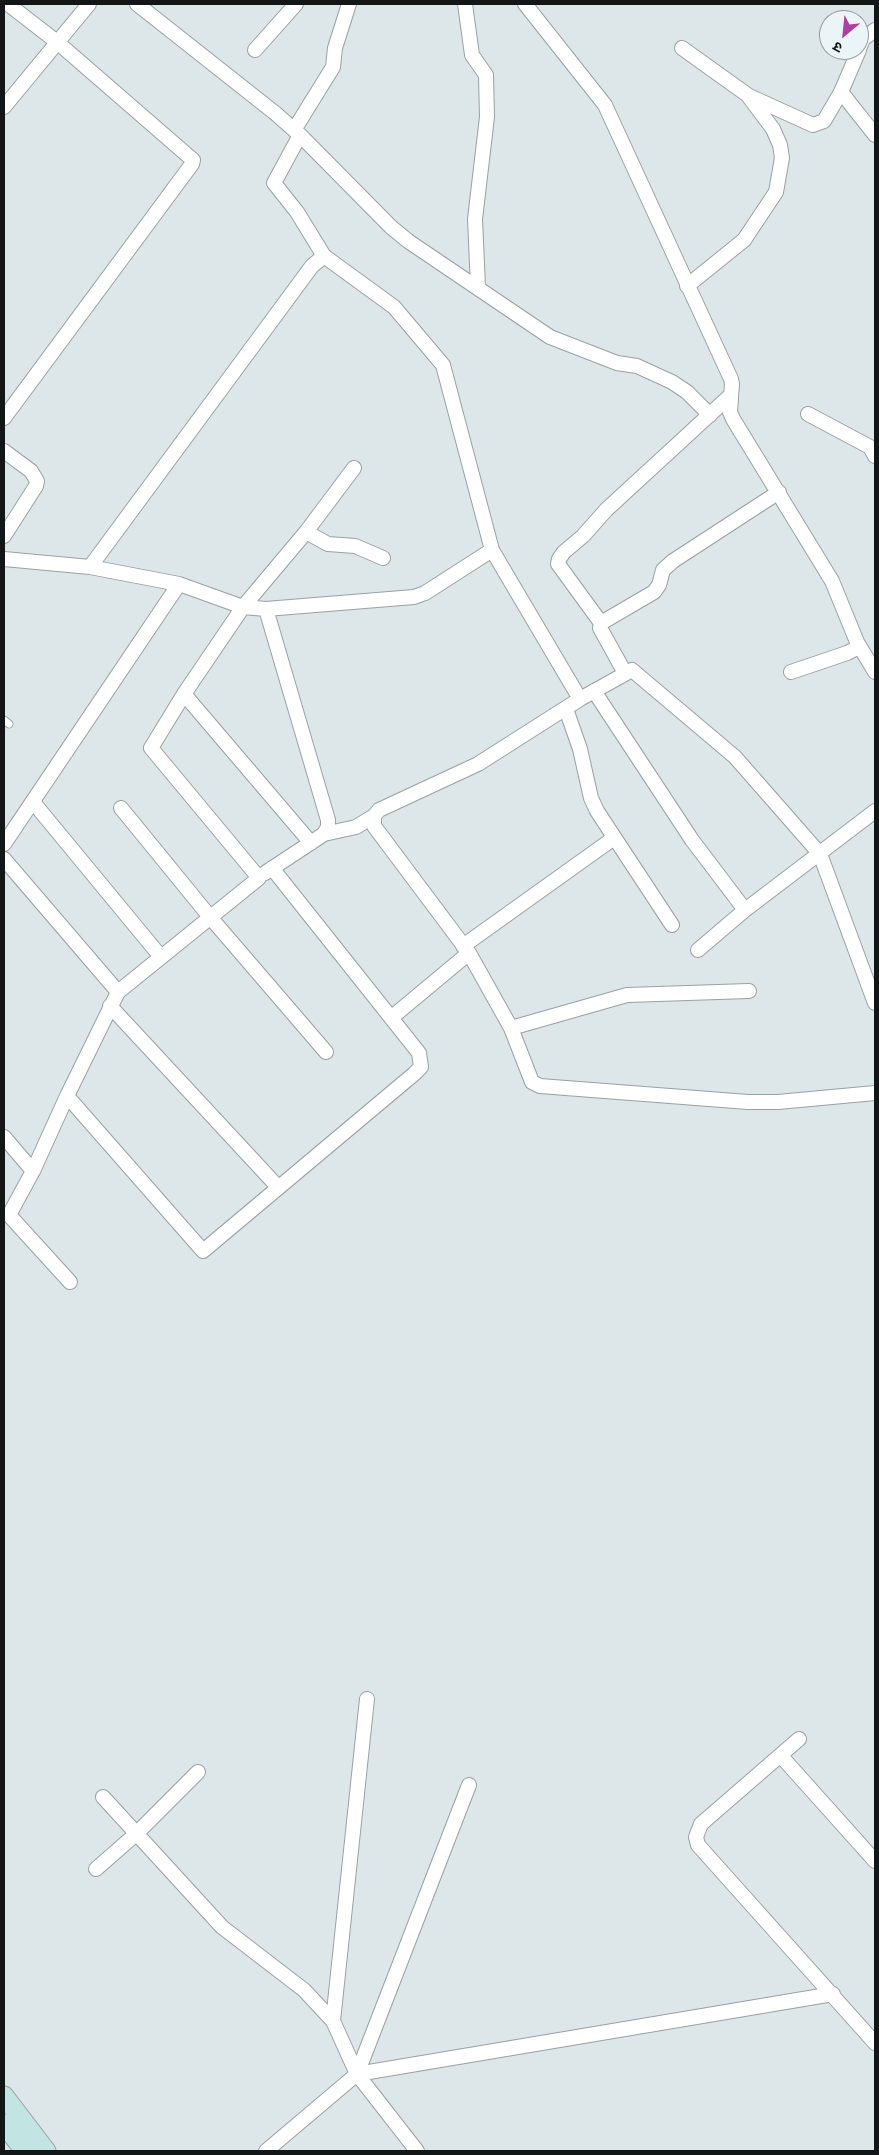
<!DOCTYPE html>
<meta charset="utf-8">
<style>
body{margin:0}
#map{position:relative;width:879px;height:2155px;overflow:hidden;background:#dde6e9;font-family:"Public Sans","Noto Sans Devanagari",sans-serif}
canvas{display:block}
.frame{position:absolute;inset:0;border:5px solid #131617;pointer-events:none}
.north{position:absolute;left:819px;top:10px;width:50px;height:50px;box-sizing:border-box;background:#ebf4f6;border:1px solid #959b9d;border-radius:50%;rotate:208deg;font-size:14px;font-weight:700;line-height:20px;text-align:center;color:#131617}
.north::after{content:'';display:block;margin:auto;width:18px;height:22px;background:#ad40a0;clip-path:polygon(50% 0,100% 100%,50% 72%,0 100%)}
</style>
<div id="map">
<canvas width="879" height="2155"></canvas>
<div class="frame"></div>
<div class="north">उ</div>
</div>
<script>
const ctx = document.querySelector('canvas').getContext('2d');
ctx.lineJoin = 'round';
const toPath = rows => new Path2D(rows.map(r => 'M' + r).join(''));
function stroke(path, color, width, dash) { ctx.strokeStyle = color; ctx.lineWidth = width; ctx.lineCap = dash ? 'butt' : 'round'; ctx.setLineDash(dash || []); ctx.stroke(path); }
const lane = toPath([
 [4,720,9,724]
]);
const street = toPath([
 [137,4,275,113,300,135,391,227,408,241,550,337,617,363,637,366,672,382,687,392,710,415],
 [465,4,472,55,486,75,487,117,475,219,478,287],
 [525,4,605,105,731,379,732,384,730,412,733,419,832,581,857,642,875,672],
 [682,48,749,96,813,125,824,121,841,92,859,50],
 [859,49,863,39,875,30],
 [255,50,296,4],
 [841,92,875,135],
 [4,107,89,4],
 [294,130,333,67,335,48,349,4],
 [300,135,274,183,297,212,324,256],
 [687,286,744,240,776,192,782,158,780,145,773,129,749,97],
 [808,414,870,447,875,456],
 [4,418,192,164,193,160,57,42,8,4],
 [4,451,31,471,37,481,36,486,4,536],
 [306,532,328,544,355,546,383,558],
 [492,550,580,699],
 [4,559,90,567,179,584,4,844],
 [90,567,312,266,324,256,394,307,443,365,492,550,425,593,414,597,266,609],
 [243,607,266,609,328,820,328,827,324,834,265,873],
 [243,607,306,532,354,468],
 [601,623,558,564,559,559,564,552,583,536,606,510,731,395],
 [791,672,847,653,859,647],
 [625,673,600,628,601,623,654,592,659,585,663,570,673,561,779,492],
 [594,691,692,840,745,910],
 [184,694,311,843],
 [566,709,580,749,591,798,597,811,672,925],
 [33,802,161,957],
 [121,808,210,917,326,1052],
 [324,834,356,827,374,816],
 [4,859,118,992,259,878,151,748,184,694,243,607,179,584],
 [463,946,614,838],
 [698,950,745,910,875,811],
 [875,1003,820,854,735,757,632,670,580,699,478,764,379,810,374,816,374,826,469,953,511,1028,532,1082,540,1086,748,1102,778,1102,875,1093],
 [110,1006,278,1187],
 [391,1018,469,953],
 [511,1028,627,995,749,991],
 [67,1096,203,1251,414,1074,421,1067,419,1053,272,868],
 [4,1137,33,1171],
 [70,1282,9,1215,33,1171,67,1096,118,992],
 [799,1739,701,1824,696,1837,698,1845,875,2043],
 [781,1756,875,1861],
 [103,1797,222,1927,304,1990,333,2021,357,2074,266,2151],
 [96,1869,136,1834,198,1772],
 [333,2021,367,1699],
 [357,2074,833,1994],
 [357,2074,469,1785],
 [357,2074,417,2151]
]);
const secondary = toPath([
 [4,2096,46,2151],
 [4,2124,25,2151]
]);
stroke(lane, '#99a1a4', 9);
stroke(street, '#99a1a4', 16);
stroke(secondary, '#99a1a4', 21);
stroke(lane, '#fff', 7);
stroke(street, '#fff', 14);
stroke(secondary, '#c2e4e3', 19);
</script>
